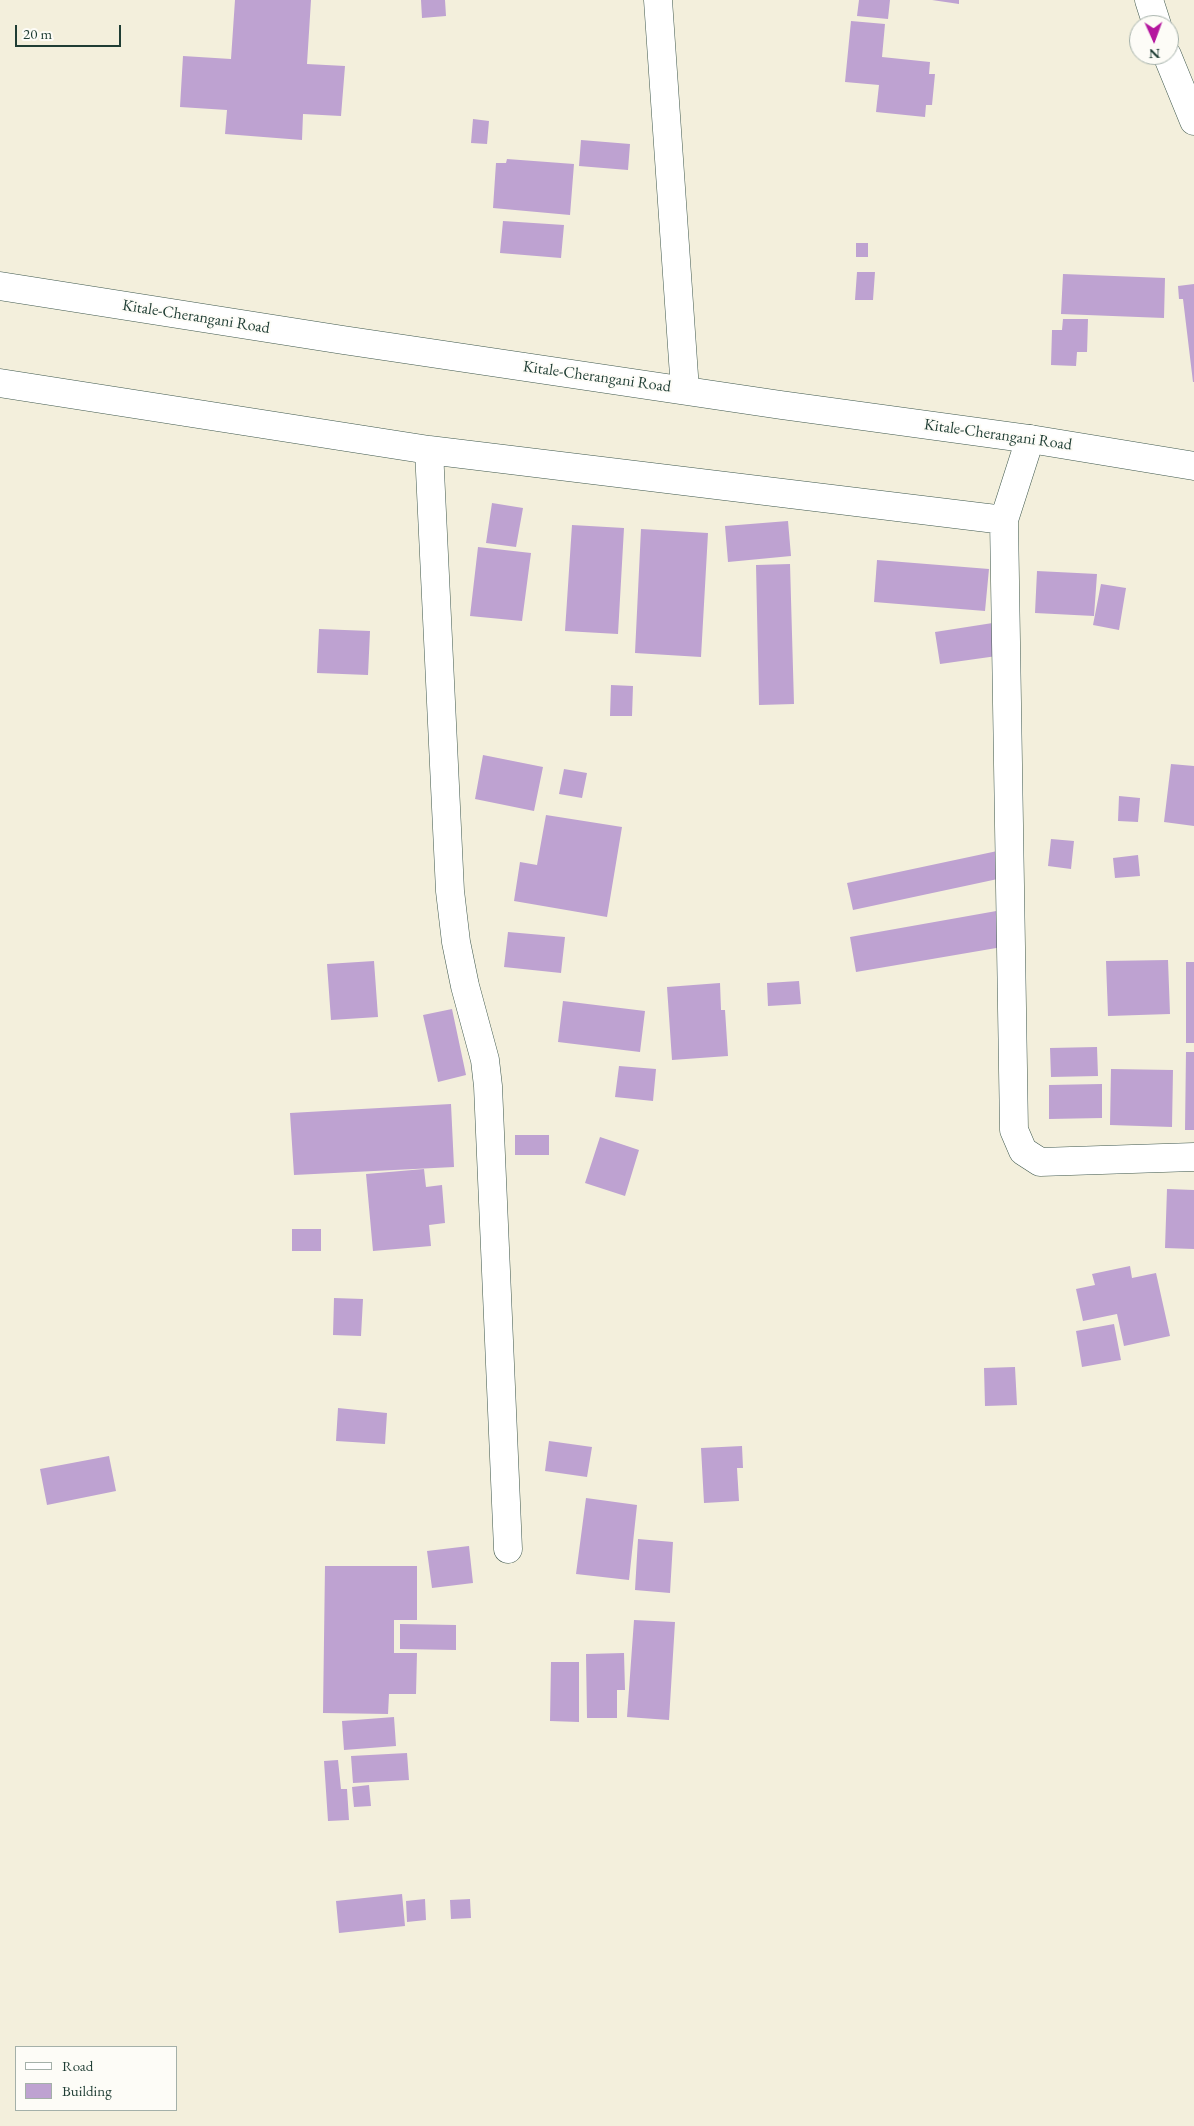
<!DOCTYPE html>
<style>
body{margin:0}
#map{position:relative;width:1194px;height:2126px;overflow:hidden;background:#f3efdc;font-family:"EB Garamond",serif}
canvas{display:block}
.legend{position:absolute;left:15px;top:2046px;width:162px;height:65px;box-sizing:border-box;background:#fdfcf7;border:1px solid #a4b0a9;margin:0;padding:6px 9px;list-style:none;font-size:15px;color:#1f3d34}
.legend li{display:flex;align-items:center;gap:10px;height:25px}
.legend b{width:25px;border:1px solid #a4b0a9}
.north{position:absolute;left:1129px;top:15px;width:50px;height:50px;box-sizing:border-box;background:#fdfcf7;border:1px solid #a4b0a9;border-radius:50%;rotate:178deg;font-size:14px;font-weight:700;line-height:20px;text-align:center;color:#1f3d34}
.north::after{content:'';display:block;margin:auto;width:18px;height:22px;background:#b5179e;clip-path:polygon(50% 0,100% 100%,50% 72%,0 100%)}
.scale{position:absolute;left:15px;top:25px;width:106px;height:22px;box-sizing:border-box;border:2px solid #1f3d34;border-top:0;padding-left:6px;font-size:15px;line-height:18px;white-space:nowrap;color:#1f3d34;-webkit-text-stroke:4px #fdfcf7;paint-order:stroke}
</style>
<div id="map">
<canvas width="1194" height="2126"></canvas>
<ul class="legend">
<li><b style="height:6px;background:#fff"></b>Road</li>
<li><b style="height:14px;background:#bea2d1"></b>Building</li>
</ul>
<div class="north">N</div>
<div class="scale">20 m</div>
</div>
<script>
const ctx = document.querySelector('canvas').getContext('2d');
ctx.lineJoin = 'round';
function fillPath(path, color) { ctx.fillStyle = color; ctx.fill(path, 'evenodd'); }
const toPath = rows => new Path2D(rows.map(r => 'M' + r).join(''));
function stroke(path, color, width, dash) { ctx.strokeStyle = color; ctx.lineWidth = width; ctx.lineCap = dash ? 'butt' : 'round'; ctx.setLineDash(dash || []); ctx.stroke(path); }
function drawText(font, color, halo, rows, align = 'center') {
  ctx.font = font + ' "EB Garamond",serif'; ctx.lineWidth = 4; ctx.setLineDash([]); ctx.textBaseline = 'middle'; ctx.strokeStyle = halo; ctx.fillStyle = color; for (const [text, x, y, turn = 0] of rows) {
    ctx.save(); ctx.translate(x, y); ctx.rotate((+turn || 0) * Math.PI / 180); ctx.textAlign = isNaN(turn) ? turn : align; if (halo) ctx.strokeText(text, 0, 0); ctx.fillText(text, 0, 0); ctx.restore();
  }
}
fillPath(toPath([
 [235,0,311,0,307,64,345,66,341,116,303,114,302,140,225,134,227,110,180,107,183,56,231,59],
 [421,0,445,0,446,16,422,18],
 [859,0,890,0,888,19,857,16],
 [932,0,959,0,959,4],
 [851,21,885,24,882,57,930,62,929,74,935,74,932,105,926,105,925,117,876,112,879,85,845,82],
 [473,119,489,121,487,144,471,143],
 [581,140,630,144,628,170,579,166],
 [507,159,574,164,570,215,493,208,496,163,506,163],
 [503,221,564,225,561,258,500,253],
 [856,243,868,243,868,257,856,257],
 [857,272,875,272,873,300,855,300],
 [1063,274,1165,278,1164,318,1061,314],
 [1194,284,1194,382,1193,382,1183,299,1179,299,1178,286],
 [1063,319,1088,319,1087,352,1077,352,1076,366,1051,365,1052,330,1062,330],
 [492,503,523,508,516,547,486,543],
 [788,521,791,556,728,562,725,526],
 [572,525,624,528,618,634,565,631],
 [641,529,708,533,701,657,635,653],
 [478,547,531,553,522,621,470,616],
 [877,560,989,569,985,611,874,602],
 [790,564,794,704,759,705,756,565],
 [1037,571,1097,574,1094,616,1035,613],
 [1101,584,1126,588,1119,630,1093,625],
 [999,622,1004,655,940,664,935,632],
 [319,629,370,631,368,675,317,673],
 [611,685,633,686,632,716,610,716],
 [483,755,543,767,534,811,475,799],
 [1171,764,1194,766,1194,826,1164,822],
 [564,769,587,773,582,798,559,794],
 [1119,796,1140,798,1138,822,1118,821],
 [546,815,622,827,607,917,514,901,520,862,537,865],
 [1051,839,1074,841,1071,869,1048,866],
 [1002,850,1007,877,853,910,847,883],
 [1138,855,1140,876,1115,878,1113,858],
 [1002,910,1008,946,856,972,850,937],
 [508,932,565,937,561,973,504,967],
 [1168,960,1170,1014,1108,1016,1106,961],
 [374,961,378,1017,331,1020,327,964],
 [1186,962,1194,962,1194,1043,1186,1043],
 [799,981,801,1004,768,1006,767,983],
 [720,983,721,1010,725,1010,728,1056,672,1060,667,987],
 [563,1001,645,1011,640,1052,558,1042],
 [452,1009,466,1075,438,1082,423,1015],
 [1097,1047,1098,1076,1051,1077,1050,1048],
 [1186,1052,1194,1052,1194,1130,1185,1130],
 [619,1066,656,1069,653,1101,615,1097],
 [1111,1069,1173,1070,1172,1127,1110,1125],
 [1102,1084,1102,1118,1049,1119,1049,1085],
 [451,1104,454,1167,294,1175,290,1113],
 [515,1135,549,1135,549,1155,515,1155],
 [600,1137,639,1150,625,1196,585,1183],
 [424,1169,426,1187,442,1185,445,1223,429,1225,431,1246,373,1251,366,1174],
 [1167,1189,1194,1190,1194,1249,1165,1248],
 [292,1229,321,1229,321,1251,292,1251],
 [1130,1266,1132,1278,1156,1273,1170,1336,1124,1346,1117,1314,1083,1321,1076,1289,1095,1285,1092,1274],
 [334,1298,363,1299,361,1336,333,1335],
 [1114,1324,1121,1360,1082,1367,1076,1331],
 [1015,1367,1017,1405,985,1406,984,1368],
 [338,1408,387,1413,385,1444,336,1441],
 [549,1441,592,1447,587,1477,545,1471],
 [742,1446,743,1468,737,1468,739,1501,704,1503,701,1448],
 [109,1456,116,1491,47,1505,40,1469],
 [586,1498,637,1505,629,1580,576,1574],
 [638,1539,673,1542,670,1593,635,1590],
 [469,1546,473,1583,432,1588,427,1551],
 [325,1566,417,1566,417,1620,394,1620,394,1653,417,1653,416,1694,389,1694,388,1714,323,1713],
 [634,1620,675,1622,669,1720,627,1717],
 [400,1624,456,1625,456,1650,400,1649],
 [624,1653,625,1690,617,1690,617,1718,587,1718,586,1654],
 [551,1662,579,1662,579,1722,550,1721],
 [394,1717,396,1746,344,1750,342,1721],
 [407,1753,409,1780,353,1783,351,1756],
 [338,1760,341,1789,347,1789,349,1820,328,1821,324,1761],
 [369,1785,371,1806,354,1807,352,1787],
 [402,1894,405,1926,339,1933,336,1901],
 [425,1899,426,1920,407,1922,406,1901],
 [470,1899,471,1918,451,1919,450,1900]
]), '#bea2d1');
const minor = toPath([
 [658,0,685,390],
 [1149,0,1157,25],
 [1167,55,1194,121],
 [0,383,429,450,1004,520],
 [1030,439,1004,520,1014,1130,1023,1151,1040,1162,1194,1157],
 [429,450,450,891,456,942,465,986,485,1060,488,1086,508,1549]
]);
const secondary = toPath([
 [0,286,343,340,781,405,1030,439,1194,466]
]);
stroke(minor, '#3f584d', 29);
stroke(secondary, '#3f584d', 29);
stroke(minor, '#fff', 28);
stroke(secondary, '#fff', 28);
drawText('16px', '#1f3d34', '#fdfcf7', [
 ["Kitale-Cherangani Road",196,317,9],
 ["Kitale-Cherangani Road",597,377,8],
 ["Kitale-Cherangani Road",998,435,8]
]);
</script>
